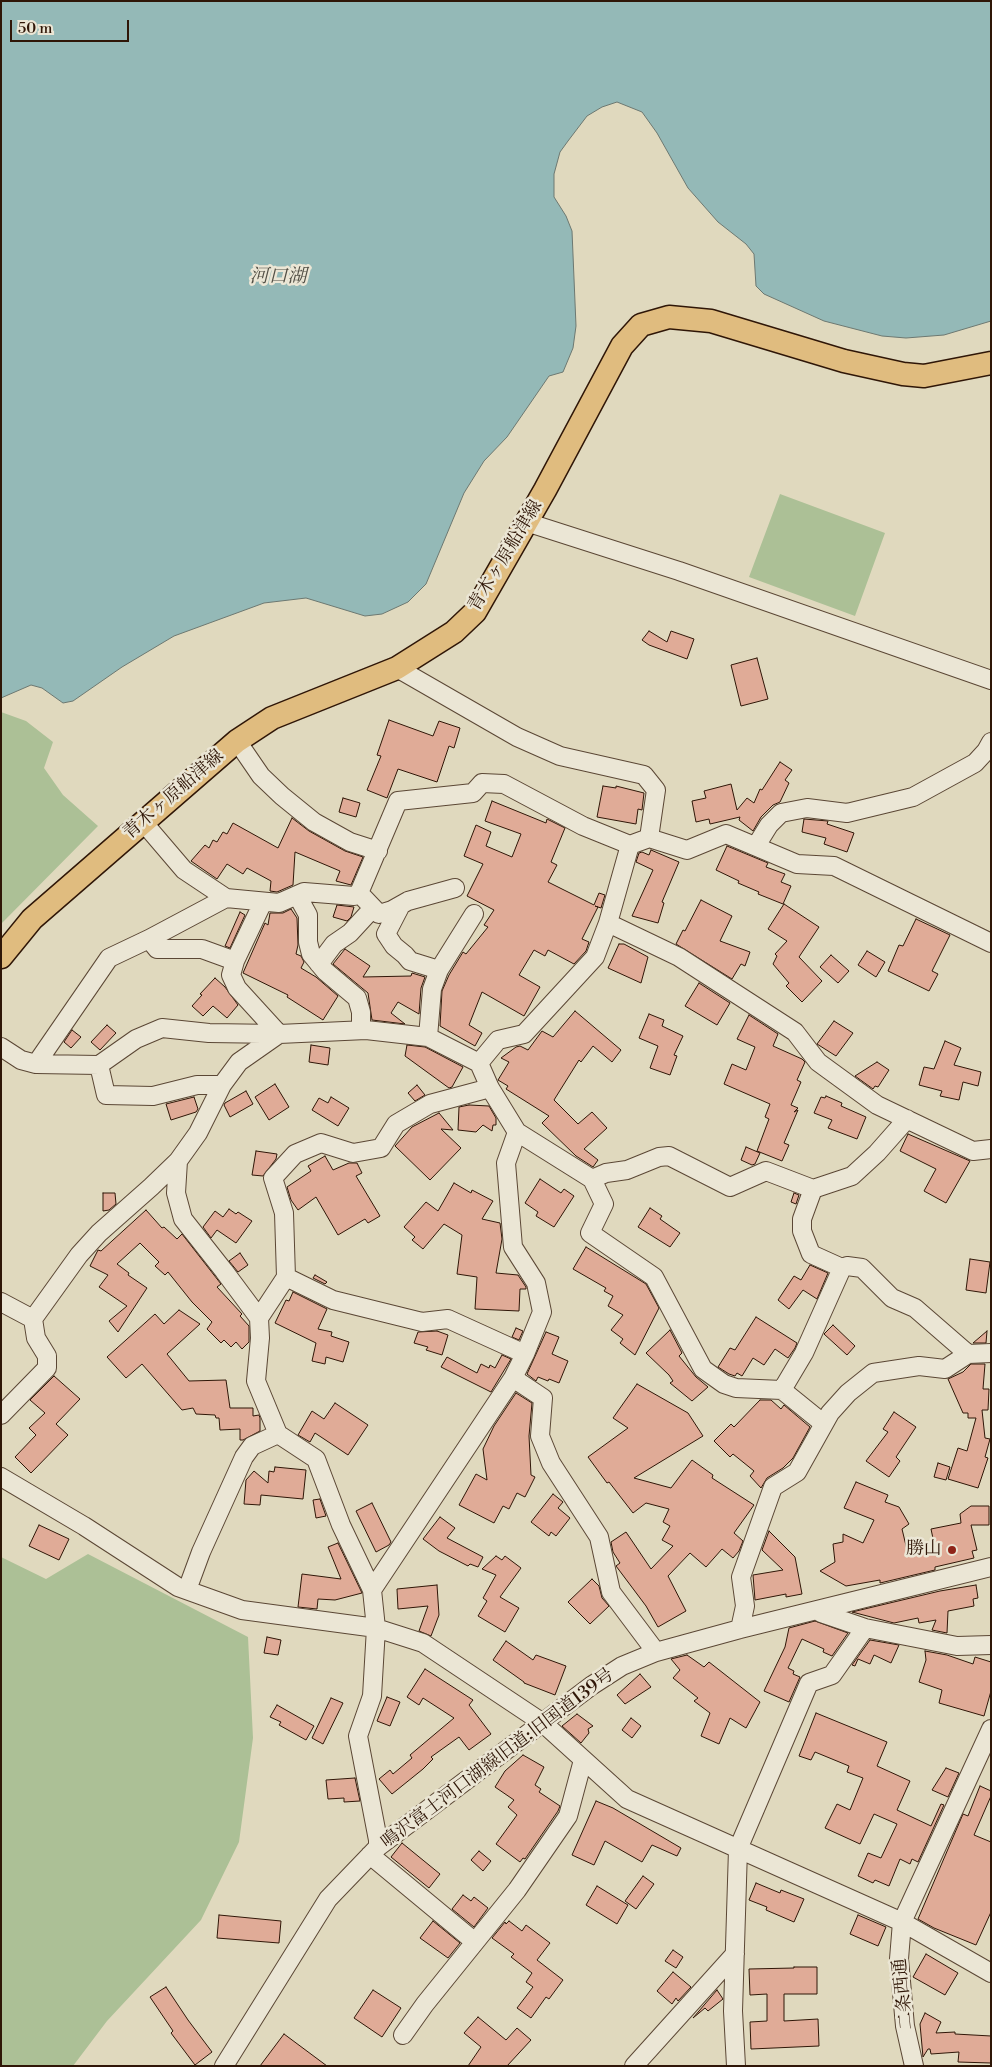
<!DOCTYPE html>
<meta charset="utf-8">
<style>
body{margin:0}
#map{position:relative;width:992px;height:2067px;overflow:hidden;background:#e0d9be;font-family:"Libre Bodoni",serif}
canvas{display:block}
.frame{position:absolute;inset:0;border:2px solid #2f1607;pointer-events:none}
.scale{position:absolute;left:10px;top:20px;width:119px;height:22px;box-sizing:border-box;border:2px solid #2f1607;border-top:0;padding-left:6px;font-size:15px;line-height:18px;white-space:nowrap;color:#2f1607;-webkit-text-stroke:4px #ebe6d5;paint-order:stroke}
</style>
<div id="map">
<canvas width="992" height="2067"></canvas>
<div class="frame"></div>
<div class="scale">50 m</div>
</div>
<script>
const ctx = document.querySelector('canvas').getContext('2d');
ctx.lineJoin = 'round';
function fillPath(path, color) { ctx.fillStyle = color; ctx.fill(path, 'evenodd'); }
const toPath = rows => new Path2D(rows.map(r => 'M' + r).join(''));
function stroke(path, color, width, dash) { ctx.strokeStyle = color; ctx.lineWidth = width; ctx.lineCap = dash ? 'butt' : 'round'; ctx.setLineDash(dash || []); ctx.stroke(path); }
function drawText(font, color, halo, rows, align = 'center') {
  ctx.font = font + ' "Libre Bodoni","Noto Serif JP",serif'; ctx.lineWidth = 5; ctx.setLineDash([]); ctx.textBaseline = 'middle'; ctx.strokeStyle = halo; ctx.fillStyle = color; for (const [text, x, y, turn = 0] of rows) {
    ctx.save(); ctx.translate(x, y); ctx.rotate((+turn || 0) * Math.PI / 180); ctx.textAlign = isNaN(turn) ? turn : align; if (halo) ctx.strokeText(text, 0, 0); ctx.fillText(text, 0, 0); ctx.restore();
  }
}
fillPath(toPath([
 [780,494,885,533,855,616,749,577],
 [1,712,26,721,53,742,44,768,63,795,98,826,1,924],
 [88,1554,248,1637,253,1738,239,1842,201,1920,107,2021,73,2066,1,2066,1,1557,46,1579]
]), '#acc096');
const water = toPath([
 [1,1,991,1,991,321,944,335,906,338,882,336,824,321,764,294,756,286,754,254,746,244,718,222,688,188,657,133,642,112,617,102,602,107,587,116,568,141,560,152,554,174,554,197,566,216,572,231,576,326,573,348,563,372,549,376,507,437,484,461,464,493,426,584,408,602,382,614,365,616,306,598,264,603,174,636,122,667,73,701,63,703,42,688,31,685,1,698,1,1]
]);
fillPath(water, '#94b9b7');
stroke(water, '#6c7871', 1);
const building = toPath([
 [649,631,667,642,671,631,694,639,687,659,649,645,642,640,649,631],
 [757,658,768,699,741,706,731,665,757,658],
 [389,720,433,736,439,721,460,728,454,748,449,746,437,782,398,769,387,798,367,790,381,756,377,755,389,720],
 [780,762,792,770,785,780,789,783,780,802,773,805,761,817,753,831,739,820,740,817,710,824,709,819,696,822,692,801,706,798,704,791,731,784,737,810,747,798,754,803,760,789,762,790,780,762],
 [603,786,616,788,616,786,644,793,642,810,638,809,636,824,597,817,603,786],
 [343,798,360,803,356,817,339,812,343,798],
 [492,801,546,823,547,819,565,828,551,862,557,865,548,882,594,905,599,893,605,895,601,908,595,906,598,907,582,939,589,942,586,951,574,964,548,950,545,956,534,950,519,975,540,987,524,1016,482,992,469,1025,482,1033,475,1046,440,1026,442,991,449,975,463,952,466,954,488,927,484,925,494,910,467,896,483,864,464,856,476,825,491,832,486,846,512,857,521,834,485,821,492,801],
 [292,818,309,831,345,851,363,857,351,885,336,881,340,871,295,852,293,885,277,892,270,891,271,881,247,868,243,874,227,864,217,879,191,861,205,845,209,848,213,840,217,842,223,832,227,834,233,823,278,848,292,818],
 [804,819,828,821,827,824,854,833,847,852,824,844,826,838,802,832,804,819],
 [727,846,768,863,766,867,785,874,781,882,791,886,783,904,758,894,759,892,738,883,739,881,716,870,727,846],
 [651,850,679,862,662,902,664,903,658,923,632,916,653,870,636,862,639,853,642,852,649,855,651,850],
 [701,900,732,916,720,941,750,952,745,966,741,964,732,979,676,944,683,930,685,931,701,900],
 [784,904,819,927,799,957,822,981,802,1002,786,986,789,983,773,964,777,956,775,954,787,941,768,929,784,904],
 [337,905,354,907,351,917,347,921,333,917,337,905],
 [291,909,297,918,298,945,296,954,301,956,304,962,301,968,316,977,338,996,323,1020,287,997,288,995,243,973,265,923,268,925,270,913,283,913,291,909],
 [240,912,245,915,230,948,225,946,240,912],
 [916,919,950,935,932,971,938,974,929,991,888,971,899,945,903,946,916,919],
 [619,944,624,944,648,957,641,983,608,968,619,944],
 [345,949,370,966,363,977,411,976,412,973,425,977,421,988,419,1014,398,1002,391,1013,405,1024,372,1020,368,993,333,964,345,949],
 [867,951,885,962,876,977,858,965,867,951],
 [831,955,849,971,838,983,820,967,831,955],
 [215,978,225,987,238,1005,227,1018,213,1006,203,1016,192,1006,202,995,200,994,215,978],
 [699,983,730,1003,717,1025,685,1006,699,983],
 [575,1011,621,1050,612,1062,593,1046,581,1062,579,1060,554,1100,578,1124,592,1112,607,1128,584,1149,598,1160,593,1167,576,1156,542,1123,549,1116,506,1089,508,1086,498,1080,509,1062,501,1058,516,1047,520,1046,528,1050,542,1031,553,1037,575,1011],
 [649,1014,664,1020,662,1026,683,1036,674,1055,677,1056,670,1075,650,1068,658,1046,639,1038,649,1014],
 [749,1015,778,1034,773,1046,802,1059,805,1062,797,1080,801,1082,791,1105,798,1108,794,1112,798,1110,784,1143,789,1145,782,1161,757,1151,769,1119,765,1117,770,1104,724,1084,732,1064,746,1070,755,1047,737,1039,749,1015],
 [834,1021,853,1033,836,1056,817,1044,834,1021],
 [107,1025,116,1033,100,1050,91,1042,107,1025],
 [72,1030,81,1037,71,1048,64,1042,72,1030],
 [945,1041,961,1048,954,1065,981,1072,978,1086,963,1082,959,1100,940,1096,942,1091,919,1085,924,1067,934,1069,945,1041],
 [311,1045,330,1048,328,1065,309,1062,311,1045],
 [407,1045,425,1047,463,1067,452,1087,449,1088,405,1056,407,1045],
 [877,1062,889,1070,878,1087,875,1086,873,1089,855,1076,877,1062],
 [275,1084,289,1107,269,1120,255,1097,275,1084],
 [417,1085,425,1095,415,1101,408,1093,417,1085],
 [246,1091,253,1104,230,1117,224,1105,225,1103,246,1091],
 [826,1096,842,1103,841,1106,866,1117,857,1139,828,1128,832,1120,814,1113,821,1097,825,1098,826,1096],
 [194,1097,198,1109,196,1112,171,1120,166,1104,194,1097],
 [331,1097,349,1108,338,1126,312,1110,319,1098,328,1103,331,1097],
 [469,1105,489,1106,496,1118,496,1125,493,1125,492,1131,483,1125,476,1132,458,1130,459,1107,469,1105],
 [439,1113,453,1130,441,1129,461,1148,430,1180,395,1146,412,1127,439,1113],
 [908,1134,970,1161,946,1203,924,1191,936,1169,900,1151,908,1134],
 [746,1147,760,1153,755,1164,752,1165,741,1160,746,1147],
 [256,1151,277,1154,276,1159,263,1176,252,1175,256,1151],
 [325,1156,333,1170,349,1163,357,1163,362,1173,356,1176,380,1216,368,1223,365,1219,338,1235,316,1197,298,1210,291,1200,287,1187,311,1171,308,1166,325,1156],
 [540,1179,561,1193,564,1189,574,1196,554,1227,536,1216,538,1212,525,1203,540,1179],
 [454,1183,471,1193,472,1190,493,1201,482,1219,500,1223,502,1239,496,1273,518,1275,526,1287,526,1289,520,1289,519,1311,475,1309,477,1277,457,1274,462,1235,444,1224,423,1249,412,1240,415,1237,404,1227,426,1202,438,1211,454,1183],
 [103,1193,115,1193,116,1204,109,1210,103,1211,103,1193],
 [794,1193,799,1195,796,1204,791,1202,794,1193],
 [650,1208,662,1216,660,1219,680,1233,670,1247,638,1227,650,1208],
 [229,1209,236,1214,238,1212,252,1221,236,1243,217,1230,211,1238,203,1227,215,1211,223,1217,229,1209],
 [146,1210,162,1228,164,1227,177,1239,182,1234,221,1284,217,1287,242,1314,240,1316,249,1326,249,1342,242,1349,236,1342,231,1347,224,1340,221,1343,207,1329,212,1322,192,1302,168,1272,165,1275,155,1266,159,1262,140,1243,117,1264,129,1273,128,1275,147,1288,118,1332,109,1321,127,1306,99,1287,108,1275,90,1266,98,1250,101,1251,146,1210],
 [586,1247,646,1284,659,1308,635,1355,620,1343,623,1339,611,1330,623,1315,608,1306,613,1296,604,1291,606,1288,573,1269,586,1247],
 [240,1253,248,1265,238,1272,229,1261,240,1253],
 [970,1259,990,1262,986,1293,966,1290,970,1259],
 [810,1265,828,1273,817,1299,803,1290,789,1309,778,1300,794,1276,801,1280,810,1265],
 [315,1275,327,1282,325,1284,313,1278,315,1275],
 [293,1292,327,1309,318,1329,332,1332,331,1336,349,1342,343,1362,326,1357,325,1364,312,1361,316,1343,275,1323,286,1300,289,1301,293,1292],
 [179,1310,200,1324,167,1354,189,1381,226,1380,230,1408,253,1408,253,1416,259,1415,260,1418,260,1431,243,1440,240,1440,240,1429,220,1430,219,1418,216,1418,215,1415,196,1414,193,1408,182,1410,142,1364,126,1378,107,1357,155,1314,164,1324,179,1310],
 [756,1317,797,1343,795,1348,788,1358,775,1349,764,1365,753,1358,742,1376,737,1373,735,1376,729,1374,718,1367,730,1348,735,1350,756,1317],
 [833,1325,855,1346,847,1355,824,1334,833,1325],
 [516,1328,523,1331,519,1340,512,1337,516,1328],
 [670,1330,682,1353,679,1356,696,1377,708,1387,692,1401,670,1383,673,1381,669,1375,646,1353,670,1330],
 [437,1331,448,1335,442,1355,426,1350,428,1347,414,1343,418,1332,437,1331],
 [987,1331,986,1343,973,1343,987,1331],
 [546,1332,559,1337,552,1354,568,1361,559,1383,549,1379,548,1381,538,1377,536,1381,527,1374,546,1332],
 [502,1355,511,1359,491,1392,441,1367,447,1357,477,1373,481,1364,489,1368,490,1365,495,1368,502,1355],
 [971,1364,985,1364,983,1389,989,1389,988,1410,982,1410,985,1438,990,1439,985,1457,988,1458,978,1488,948,1479,958,1448,967,1451,976,1418,968,1418,968,1413,963,1413,948,1379,963,1372,971,1364],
 [54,1376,80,1399,56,1424,68,1435,31,1473,15,1457,36,1435,29,1428,45,1413,30,1400,54,1376],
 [637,1384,688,1413,703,1436,634,1478,671,1488,692,1460,713,1475,712,1478,754,1505,734,1533,743,1541,739,1551,733,1558,722,1549,706,1567,690,1553,668,1576,686,1611,658,1627,646,1606,616,1566,620,1563,613,1552,611,1542,626,1532,651,1569,673,1546,662,1540,670,1526,663,1522,669,1509,646,1503,633,1513,609,1482,607,1483,588,1457,628,1428,613,1418,637,1384],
 [516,1393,532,1403,529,1436,531,1475,535,1477,525,1497,517,1493,509,1509,503,1506,494,1523,459,1505,476,1474,487,1480,483,1449,494,1426,516,1393],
 [760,1400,771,1400,781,1409,784,1405,810,1427,793,1458,783,1468,767,1478,761,1488,750,1476,754,1471,733,1454,730,1457,714,1441,731,1424,734,1427,760,1400],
 [335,1403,368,1425,348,1455,315,1433,310,1442,298,1435,312,1411,324,1419,335,1403],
 [894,1412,916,1427,896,1457,900,1461,889,1477,866,1461,888,1432,883,1429,894,1412],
 [938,1463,950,1467,946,1480,934,1477,938,1463],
 [275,1467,306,1470,303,1499,261,1495,260,1505,244,1504,246,1480,254,1471,268,1483,269,1471,274,1472,275,1467],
 [856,1482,888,1495,885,1502,899,1507,909,1524,902,1529,908,1554,935,1548,931,1529,961,1523,960,1514,971,1506,989,1506,989,1525,971,1525,977,1550,972,1551,974,1558,935,1567,935,1570,880,1583,880,1580,846,1586,820,1571,835,1562,833,1544,843,1542,843,1534,863,1543,874,1520,844,1508,856,1482],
 [553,1494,563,1502,558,1508,570,1518,556,1536,551,1532,549,1536,531,1522,553,1494],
 [320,1499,326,1516,316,1518,313,1500,320,1499],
 [372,1503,391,1542,389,1545,376,1552,356,1511,372,1503],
 [440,1517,455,1528,447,1538,483,1557,478,1567,470,1564,468,1566,439,1551,423,1539,440,1517],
 [39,1525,69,1539,59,1560,29,1546,39,1525],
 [769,1531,795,1557,802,1594,786,1597,786,1594,755,1600,753,1575,783,1570,762,1550,769,1531],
 [338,1543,362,1593,335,1600,318,1599,317,1609,298,1607,302,1574,341,1579,328,1547,338,1543],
 [496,1556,502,1560,505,1556,521,1568,500,1597,519,1608,505,1632,478,1616,487,1601,483,1598,496,1575,482,1569,496,1556],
 [592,1579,599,1586,602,1598,609,1606,590,1624,568,1602,592,1579],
 [437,1585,439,1615,431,1636,419,1631,428,1606,398,1609,397,1589,437,1585],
 [976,1585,978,1598,973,1599,974,1606,948,1611,947,1633,932,1630,936,1620,919,1623,918,1618,894,1623,852,1612,940,1591,976,1585],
 [815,1621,848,1633,832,1656,823,1652,824,1649,802,1639,788,1668,794,1671,793,1674,800,1677,789,1702,764,1691,785,1647,789,1628,815,1621],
 [267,1637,281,1640,278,1655,264,1653,267,1637],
 [870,1640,899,1645,891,1663,874,1655,870,1664,858,1659,855,1666,852,1665,870,1640],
 [506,1641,533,1660,536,1655,566,1666,555,1695,524,1683,524,1682,493,1660,506,1641],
 [925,1651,947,1655,973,1664,975,1657,991,1662,991,1691,984,1716,939,1703,942,1690,919,1682,926,1660,925,1651],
 [687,1655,704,1667,709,1662,760,1702,746,1728,730,1718,719,1744,701,1736,710,1713,694,1701,698,1698,673,1678,680,1670,671,1659,687,1655],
 [425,1669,473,1700,469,1705,491,1734,469,1750,459,1737,431,1757,433,1759,423,1769,392,1794,379,1779,390,1770,393,1774,412,1758,410,1755,454,1718,423,1698,419,1705,407,1697,425,1669],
 [640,1674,651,1687,625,1704,617,1695,640,1674],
 [387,1697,400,1702,390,1726,377,1721,387,1697],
 [331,1698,343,1703,323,1744,312,1738,331,1698],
 [277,1705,314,1726,306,1740,279,1725,281,1722,270,1717,277,1705],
 [816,1713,887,1742,877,1766,910,1781,897,1810,931,1826,941,1804,944,1805,918,1862,912,1859,910,1864,900,1859,889,1886,875,1880,873,1883,858,1876,868,1853,881,1858,897,1824,874,1814,860,1844,825,1828,837,1804,850,1810,863,1778,847,1772,849,1766,815,1752,811,1760,799,1756,816,1713],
 [577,1714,593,1726,588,1729,589,1733,581,1743,562,1726,577,1714],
 [631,1718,641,1726,632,1738,622,1730,631,1718],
 [523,1755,544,1767,535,1785,541,1789,539,1792,560,1806,558,1811,525,1859,523,1858,520,1862,496,1844,517,1815,508,1807,514,1800,495,1787,505,1771,523,1755],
 [946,1768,959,1773,948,1797,932,1790,946,1768],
 [355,1778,360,1801,344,1802,344,1798,328,1799,326,1780,355,1778],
 [980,1786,991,1791,991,1796,974,1835,991,1842,991,1912,976,1945,934,1928,918,1919,963,1814,968,1816,980,1786],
 [596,1801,613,1808,681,1848,677,1856,652,1845,642,1862,605,1841,594,1865,572,1855,596,1801],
 [402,1843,440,1874,429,1888,391,1857,402,1843],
 [479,1851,491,1861,483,1871,471,1860,479,1851],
 [643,1876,654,1884,636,1909,625,1901,643,1876],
 [756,1883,780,1893,781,1890,804,1899,794,1922,766,1910,767,1907,749,1900,756,1883],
 [597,1886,628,1905,617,1924,586,1905,597,1886],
 [463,1895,471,1901,474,1897,488,1908,474,1927,452,1909,463,1895],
 [219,1915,281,1921,279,1943,217,1938,219,1915],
 [858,1915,886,1927,878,1946,850,1934,858,1915],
 [433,1921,460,1943,448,1958,420,1938,433,1921],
 [509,1921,522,1931,526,1925,550,1943,537,1960,563,1980,549,1999,546,1997,531,2018,517,2008,533,1987,526,1982,532,1973,511,1957,514,1954,492,1938,505,1922,506,1924,509,1921],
 [673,1950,683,1957,676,1968,665,1961,673,1950],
 [926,1954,958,1973,945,1995,913,1977,926,1954],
 [794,1967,817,1967,817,1994,784,1994,784,2021,818,2019,819,2046,751,2049,750,2022,767,2021,767,1994,750,1995,749,1969,794,1968,794,1967],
 [673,1972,691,1987,678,2001,676,1998,672,2004,657,1991,673,1972],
 [166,1987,188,2020,212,2052,195,2065,171,2033,173,2031,150,1997,166,1987],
 [373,1990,401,2008,382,2037,354,2018,373,1990],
 [717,1990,723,1999,708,2011,705,2008,693,2018,717,1990],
 [925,2013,941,2022,936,2033,955,2032,955,2034,991,2036,991,2063,958,2062,959,2052,931,2054,930,2049,928,2049,923,2057,920,2024,925,2013],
 [478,2017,506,2040,517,2028,531,2040,507,2066,468,2066,481,2047,464,2033,478,2017],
 [284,2034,327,2066,260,2066,284,2034]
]);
fillPath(building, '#e0ab97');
stroke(building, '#2f1607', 1);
const minor = toPath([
 [526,522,679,571,991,680],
 [397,668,517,737,560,756,644,775,656,790,649,838,630,845,608,923,595,957,524,1034,498,1040,479,1063,490,1088,517,1132,506,1163,513,1247,536,1283,542,1312,525,1354,513,1378,543,1398,540,1436,551,1463,599,1537,611,1592,656,1652],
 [237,741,261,776,282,796,314,822,350,842,378,851],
 [143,822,184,870,226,898,279,903,304,892,354,896,359,893,398,801,473,793,482,783,504,784,583,826,630,845],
 [649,838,687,850,726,834,797,864,834,866,991,943],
 [756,846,769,825,781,813,807,808,847,813,913,797,975,763,986,751,991,742],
 [359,893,379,914,392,910,408,901,455,888],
 [297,895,308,915,308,942,311,954,325,971,357,998,361,1012,361,1030],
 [401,905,386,934,394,946,405,955,410,961,439,970],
 [608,923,679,957,795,1032,818,1062,877,1105,973,1151,991,1149],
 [149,939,157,949,202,949,235,961],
 [319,964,334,944,350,933,373,908],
 [428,1037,432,989,439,970,474,914],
 [1,1047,21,1060,36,1064,99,1065,136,1039,162,1028,209,1033,279,1034,366,1030,428,1037,479,1063],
 [36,1064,109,958,149,939,226,898],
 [99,1065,106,1095,153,1096,197,1085,222,1085],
 [517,1132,592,1179,604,1204,590,1233,654,1277,703,1369,724,1384,736,1388,782,1390,824,1424],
 [178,1161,176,1193,183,1219,224,1271,259,1318],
 [592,1179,606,1173,627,1170,659,1157,669,1156,730,1187,766,1171,813,1189,852,1176,877,1153,907,1119],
 [813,1189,802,1219,802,1231,811,1254,842,1268],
 [286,1277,333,1300,422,1322,448,1319,525,1354],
 [1,1302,33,1319],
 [782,1390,804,1353,842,1268,847,1266,862,1268,892,1298,915,1308,968,1354],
 [1,1415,47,1368,47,1356,36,1338,33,1319,79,1255,99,1233,151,1187,178,1161,198,1133,222,1085,239,1062,279,1034,237,988,231,975,235,961,263,902],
 [1,1477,84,1526,178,1587,242,1610,376,1628,423,1643,543,1723,627,1799,902,1922,991,1973],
 [187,1590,201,1552,244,1457,252,1446,278,1434],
 [372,1590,513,1378],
 [819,1610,821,1613,865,1628,957,1646,991,1645],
 [740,1629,745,1606,741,1577,773,1487,797,1472,830,1413,848,1393,873,1373,919,1366,945,1369,968,1354,991,1353],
 [378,1847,378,1840,358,1736,372,1696,376,1628,372,1590,341,1525,316,1459,278,1434,256,1381,260,1338,259,1318,286,1277,284,1213,273,1178,295,1154,321,1143,353,1153,381,1148,396,1124,430,1104,490,1088],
 [370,1855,475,1942],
 [403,2035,425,2004,517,1890,568,1816,583,1760],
 [224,2066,328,1899,378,1847,591,1686,622,1666,656,1652,740,1629,991,1567],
 [634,2066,735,1954],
 [736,2066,733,2011,738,1849,809,1683,832,1675,865,1628],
 [914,2066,905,2026,899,1959,902,1922,991,1729]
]);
const major = toPath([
 [1,957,32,919,237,741,272,718,397,668,454,632,475,612,545,490,622,346,641,325,669,317,711,321,844,361,903,374,924,376,991,363]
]);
stroke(minor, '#5b4735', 20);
stroke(major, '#2f1607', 25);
stroke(minor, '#ebe6d5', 18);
stroke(major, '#e0bc7f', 22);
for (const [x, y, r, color] of [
 [952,1550,5,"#8f2418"]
]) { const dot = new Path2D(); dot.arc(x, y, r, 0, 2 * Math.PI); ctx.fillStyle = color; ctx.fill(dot); stroke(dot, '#ebe6d5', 2); }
drawText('18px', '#2f1607', '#ebe6d5', [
 ["青木ヶ原船津線",506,556,-59],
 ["青木ヶ原船津線",174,795,-41],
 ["鳴沢富士河口湖線旧道;旧国道139号",498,1759,-37],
 ["二条西通",904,1994,-96]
]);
drawText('18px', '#2f1607', '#ebe6d5', [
 ["勝山",942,1550]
], 'right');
drawText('italic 19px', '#524f45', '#ebe6d5', [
 ["河口湖",278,277]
]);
</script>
